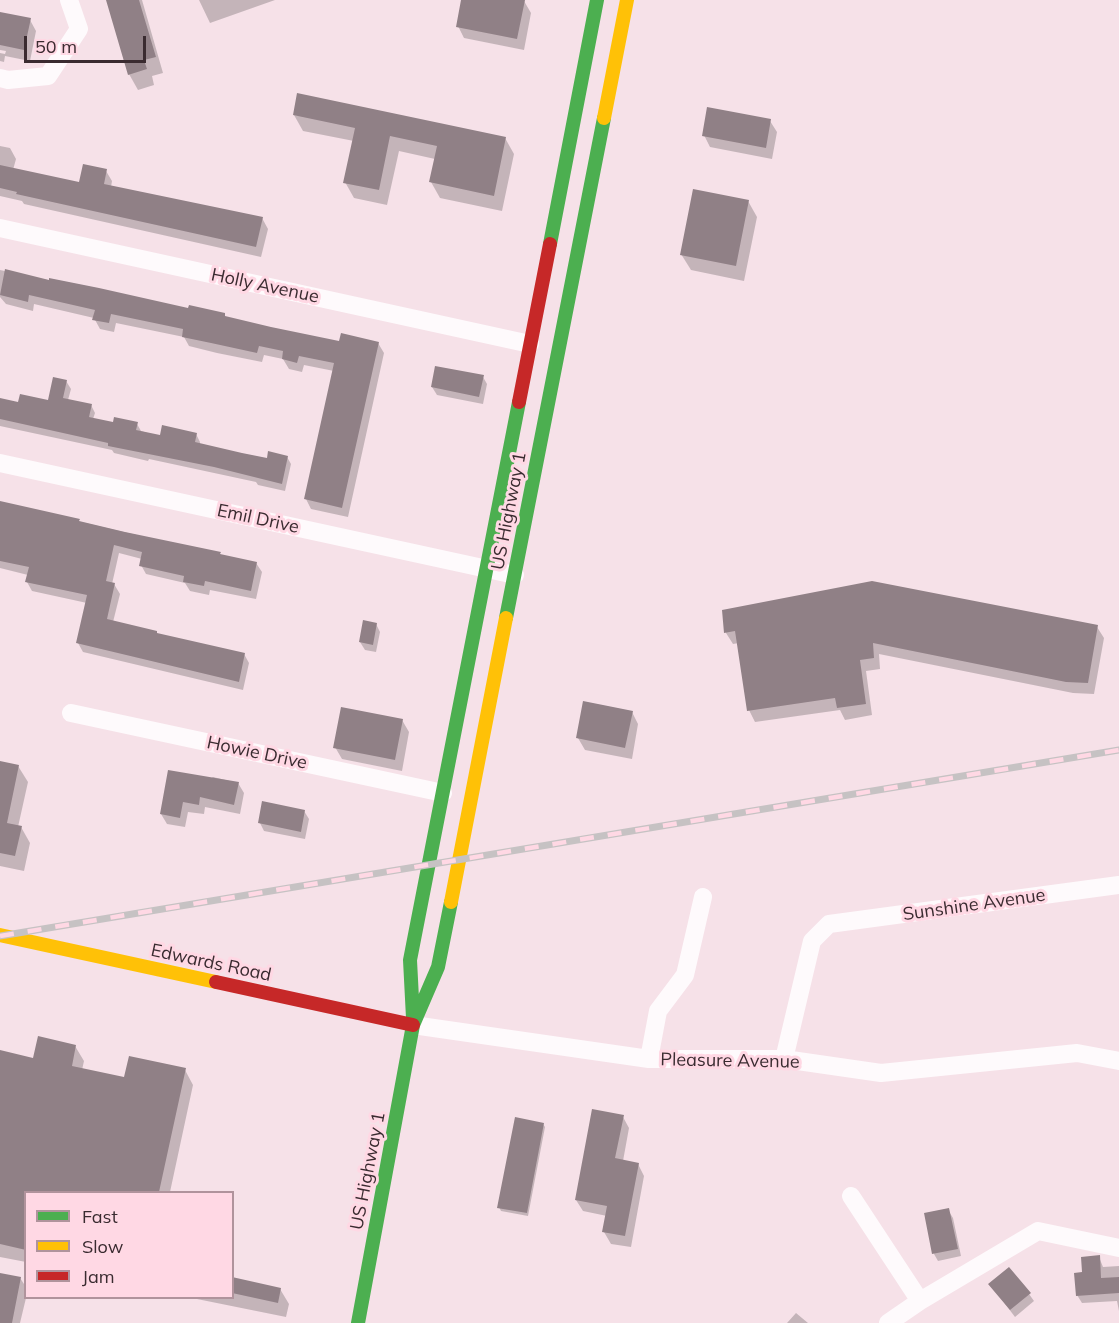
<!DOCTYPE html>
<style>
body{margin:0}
#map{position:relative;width:1119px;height:1323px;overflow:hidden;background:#f6e1e8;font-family:Mulish,sans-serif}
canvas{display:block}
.legend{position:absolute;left:24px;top:1191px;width:210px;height:108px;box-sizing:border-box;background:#ffd8e4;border:2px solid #b0939c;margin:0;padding:8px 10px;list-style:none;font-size:18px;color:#3a2b30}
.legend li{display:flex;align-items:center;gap:12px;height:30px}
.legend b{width:30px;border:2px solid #b0939c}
.scale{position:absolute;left:24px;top:36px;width:122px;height:27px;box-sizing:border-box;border:3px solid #3a2b30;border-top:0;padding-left:8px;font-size:18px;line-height:21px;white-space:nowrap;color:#3a2b30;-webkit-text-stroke:4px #ffd8e4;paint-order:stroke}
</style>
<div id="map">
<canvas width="1119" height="1323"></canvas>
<ul class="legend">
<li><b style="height:8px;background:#4caf50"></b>Fast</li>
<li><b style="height:8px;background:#ffc107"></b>Slow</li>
<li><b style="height:8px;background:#c62828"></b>Jam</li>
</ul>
<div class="scale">50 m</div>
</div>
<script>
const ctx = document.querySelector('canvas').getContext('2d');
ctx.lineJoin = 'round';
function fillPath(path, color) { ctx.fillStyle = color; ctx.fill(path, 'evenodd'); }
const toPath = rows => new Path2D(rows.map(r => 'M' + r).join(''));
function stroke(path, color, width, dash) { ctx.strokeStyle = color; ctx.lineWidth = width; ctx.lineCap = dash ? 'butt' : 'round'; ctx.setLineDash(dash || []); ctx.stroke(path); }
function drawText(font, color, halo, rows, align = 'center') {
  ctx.font = font + ' Mulish,sans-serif'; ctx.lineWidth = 6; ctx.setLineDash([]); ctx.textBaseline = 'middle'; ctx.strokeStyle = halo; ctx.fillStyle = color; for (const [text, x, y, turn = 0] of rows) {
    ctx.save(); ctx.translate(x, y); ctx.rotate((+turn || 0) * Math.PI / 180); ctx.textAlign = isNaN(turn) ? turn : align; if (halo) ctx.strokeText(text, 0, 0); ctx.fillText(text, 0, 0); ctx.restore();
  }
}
fillPath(toPath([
 [107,0,142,0,163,73,152,76,154,85,138,90,129,74],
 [199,0,275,0,210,23],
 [463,0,524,1,531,13,524,50,464,38,458,26],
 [0,14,30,20,36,31,30,61,5,56,4,62,0,61,0,53,5,54,6,51,0,50],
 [294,115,505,138,514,154,502,211,440,198,431,182,435,159,399,151,387,205,354,198,345,182,354,141,303,131],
 [770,121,777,132,772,159,710,147,704,135],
 [0,146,10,148,16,159,13,170,80,184,106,171,112,181,111,187,262,218,268,229,261,257,24,204,22,201,0,196],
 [748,201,757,217,744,281,691,270,681,254],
 [0,270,189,310,224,314,226,318,340,343,378,343,384,353,348,517,311,509,306,499,334,371,304,365,302,372,289,369,283,359,264,355,262,362,217,353,189,346,184,337,116,323,114,332,100,329,94,318,34,304,33,311,6,304,0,297],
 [483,377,487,384,483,404,437,395,432,387],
 [66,381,71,389,68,400,91,405,95,413,93,419,114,424,137,424,141,431,161,437,196,434,200,442,200,445,268,460,287,457,291,464,285,491,258,485,256,482,149,459,148,461,114,453,112,450,0,426,0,399,19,404,49,402],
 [0,503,256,563,262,572,256,599,210,590,209,595,190,591,185,583,146,574,141,565,142,559,119,553,112,584,114,584,120,594,113,622,158,635,244,654,249,663,243,690,83,652,78,643,87,603,32,591,27,582,28,575,0,568],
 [724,611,1097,627,1104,638,1094,694,1073,693,879,654,880,669,866,671,872,715,845,720,840,710,755,722,749,710,739,643,733,644,726,633],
 [376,624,380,632,376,652,365,650,360,642],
 [632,712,638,724,632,759,585,750,578,738],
 [402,720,409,732,402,771,342,759,335,747],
 [0,763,18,766,28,782,18,827,21,827,30,843,24,871,0,866],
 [213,777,238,783,244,793,240,814,205,807,204,814,188,812,185,827,167,824,161,814],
 [304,811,309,819,305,839,264,831,260,823],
 [75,1046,84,1061,82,1070,125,1079,185,1070,193,1085,170,1192,26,1192,26,1262,0,1257,0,1052,34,1059],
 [623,1117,629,1128,623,1161,638,1164,644,1176,631,1247,611,1244,604,1232,607,1216,583,1211,576,1200],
 [543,1124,545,1127,528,1216,501,1211,499,1207],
 [948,1210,953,1218,961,1256,938,1261,934,1254],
 [1099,1257,1103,1267,1119,1266,1119,1311,1117,1301,1082,1303,1077,1295],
 [20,1278,26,1287,26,1298,20,1323,0,1323],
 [232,1279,280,1289,289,1304,286,1317,192,1298,232,1298],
 [990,1284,1029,1294,1034,1301,1015,1317],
 [796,1313,808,1323,787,1323]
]), '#0003');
fillPath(toPath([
 [106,0,139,0,156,57,144,60,147,69,128,75],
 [461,0,525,0,517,39,456,27],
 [0,12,31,18,24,50,0,45],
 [297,93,506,137,494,196,429,182,437,146,390,136,379,190,343,183,355,128,293,115],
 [707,107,771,119,766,148,702,136],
 [83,164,107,169,104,184,263,217,256,247,16,194,17,192,0,188,0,165,79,182],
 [693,189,749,200,736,266,680,255],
 [5,269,49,280,49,278,99,288,188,308,189,305,225,313,225,316,271,327,339,341,341,333,379,342,342,508,304,499,334,363,299,356,297,363,282,359,283,351,259,346,257,353,211,343,182,337,183,329,111,314,109,323,92,320,95,310,29,295,28,302,0,295],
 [435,366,484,375,479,397,431,387],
 [53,377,67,380,63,398,92,404,89,417,113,422,114,417,138,422,136,430,160,435,162,425,197,433,195,442,242,453,267,458,268,451,288,456,282,484,214,467,108,446,108,443,0,419,0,398,18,402,20,394,48,400],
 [0,501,80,519,79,521,125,532,221,552,220,554,257,562,251,591,205,581,204,586,183,582,184,576,139,566,142,552,114,545,106,581,115,583,107,619,157,631,157,633,245,653,239,682,76,643,87,595,25,582,29,567,0,561],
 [872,581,1098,625,1088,683,1066,682,873,643,874,658,860,660,866,704,837,708,835,698,747,711,735,631,724,633,722,610],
 [363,620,377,623,373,645,359,642],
 [583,701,633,711,625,748,576,738],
 [341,707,403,719,395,760,333,748],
 [0,761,19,765,7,823,22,826,15,856,0,853],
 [168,770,239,782,234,805,200,797,199,805,183,802,180,818,160,814],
 [262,801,305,810,301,832,258,823],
 [38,1036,76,1045,72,1066,124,1077,129,1056,186,1068,159,1192,26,1192,26,1250,0,1244,0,1050,33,1058],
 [592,1109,624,1115,615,1158,639,1163,625,1236,602,1232,607,1206,575,1200],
 [515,1117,544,1123,527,1213,497,1208],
 [949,1208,958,1249,932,1254,924,1213],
 [1100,1255,1101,1278,1119,1277,1119,1293,1076,1296,1074,1273,1082,1272,1081,1257],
 [1009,1267,1031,1293,1010,1310,988,1284],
 [0,1273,21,1277,12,1323,0,1323],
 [232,1277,281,1288,278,1303,232,1293]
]), '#908086');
stroke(toPath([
 [0,78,8,80,48,76,79,29,69,0],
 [0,228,530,344],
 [0,463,515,575],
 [71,713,443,793],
 [413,1025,649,1059,784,1059,881,1073,1077,1053,1119,1061],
 [649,1059,658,1011,685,975,703,897],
 [784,1059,812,941,829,924,1119,885],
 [851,1196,920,1301],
 [888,1323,920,1301,1038,1231,1119,1248]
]), '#fefafc', 18);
stroke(toPath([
 [550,244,597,0],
 [506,618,604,118],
 [413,1018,410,960,519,402],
 [358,1323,413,1025,438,967,451,902]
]), '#4caf50', 14);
stroke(toPath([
 [604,118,627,0],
 [451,902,506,618],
 [0,935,216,982]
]), '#ffc107', 14);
stroke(toPath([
 [519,402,550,244],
 [216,982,413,1025]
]), '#c62828', 14);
const rail = toPath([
 [0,936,1119,750]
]);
stroke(rail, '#c6c2c3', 7);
stroke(rail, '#ffd8e4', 4.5, [14]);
drawText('18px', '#3a2b30', '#ffd8e4', [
 ["Holly Avenue",265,286,12],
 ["US Highway 1",509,511,-79],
 ["Emil Drive",258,519,12],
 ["Howie Drive",257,753,12],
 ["Sunshine Avenue",974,905,-8],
 ["Edwards Road",211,963,12],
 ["Pleasure Avenue",730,1061,1],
 ["US Highway 1",368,1171,-79]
]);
</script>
